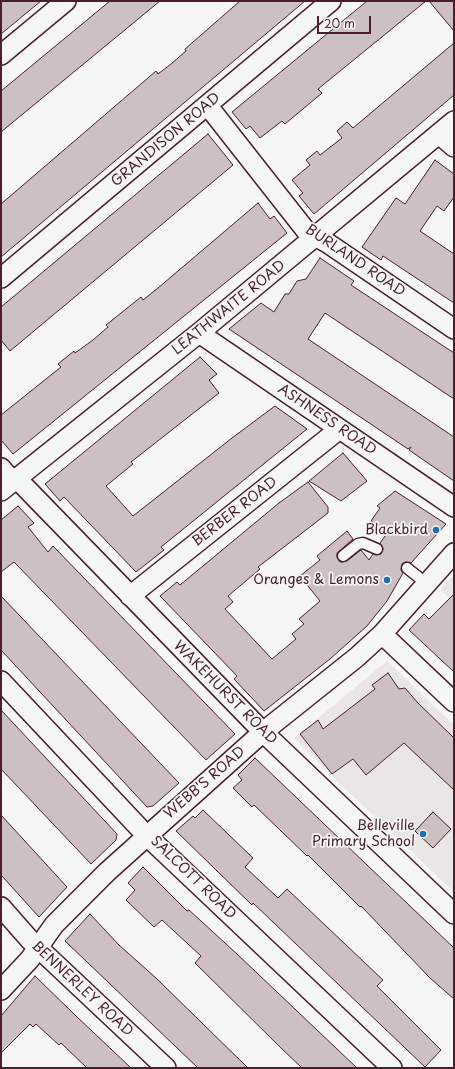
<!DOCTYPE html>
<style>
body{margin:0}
#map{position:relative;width:455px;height:1069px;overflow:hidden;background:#f6f6f2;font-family:"Playpen Sans",sans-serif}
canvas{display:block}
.frame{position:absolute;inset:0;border:2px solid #4a1f2b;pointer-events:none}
.scale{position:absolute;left:317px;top:16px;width:54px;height:18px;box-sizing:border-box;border:2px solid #4a1f2b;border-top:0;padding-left:5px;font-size:12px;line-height:14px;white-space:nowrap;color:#4a1f2b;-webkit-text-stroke:3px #f6f6f2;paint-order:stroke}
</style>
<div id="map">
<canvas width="455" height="1069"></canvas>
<div class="frame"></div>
<div class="scale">20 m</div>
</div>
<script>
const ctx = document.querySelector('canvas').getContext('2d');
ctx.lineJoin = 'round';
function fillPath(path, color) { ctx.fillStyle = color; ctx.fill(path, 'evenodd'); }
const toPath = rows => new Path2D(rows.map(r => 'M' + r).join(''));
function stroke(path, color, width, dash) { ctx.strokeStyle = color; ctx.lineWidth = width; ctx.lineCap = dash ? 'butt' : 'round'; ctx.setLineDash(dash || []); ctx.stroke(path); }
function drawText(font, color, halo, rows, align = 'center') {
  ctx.font = font + ' "Playpen Sans",sans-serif'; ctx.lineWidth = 3.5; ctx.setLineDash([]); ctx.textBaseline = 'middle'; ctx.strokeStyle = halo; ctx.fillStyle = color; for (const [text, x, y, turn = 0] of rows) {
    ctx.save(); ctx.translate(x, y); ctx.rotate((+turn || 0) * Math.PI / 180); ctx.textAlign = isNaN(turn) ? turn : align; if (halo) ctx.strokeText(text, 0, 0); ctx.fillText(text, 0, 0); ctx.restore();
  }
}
fillPath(toPath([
 [454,574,454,602,440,590],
 [387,661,454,725,454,892,331,775,294,738]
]), '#e9e6e3');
const building = toPath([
 [1,1,41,1,1,34,1,1],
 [110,1,160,1,1,132,1,91,110,1],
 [240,1,305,1,1,257,1,204,156,71,158,74,171,64,186,51,185,49,240,1],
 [367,1,426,1,318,89,322,93,285,124,282,121,260,138,250,126,246,129,232,112,367,1],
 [429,1,454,1,454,31,429,1],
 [454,43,454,95,314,214,299,196,303,193,292,180,310,165,306,160,317,151,320,155,342,138,337,131,347,122,353,128,454,43],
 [208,134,233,165,10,351,1,340,1,307,208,134],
 [435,160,454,174,454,197,444,211,437,206,420,231,454,254,454,303,383,256,381,260,362,247,396,198,405,204,435,160],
 [258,203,270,219,274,216,287,233,13,454,1,440,1,415,61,367,58,364,74,351,75,353,93,340,108,327,106,325,141,297,143,300,158,288,258,203],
 [320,258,354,281,351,285,454,353,454,399,325,313,308,339,454,437,454,481,409,450,411,447,408,449,229,329,261,303,274,312,285,294,289,294,297,281,306,279,320,258],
 [200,357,217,374,209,380,219,393,131,462,133,464,106,486,133,516,232,438,275,406,307,429,161,547,164,550,136,572,64,497,60,501,45,484,200,357],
 [343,453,367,481,341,501,309,481,343,453],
 [308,482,328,507,328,513,258,567,260,569,228,596,233,602,225,609,272,659,296,639,292,634,304,624,299,619,320,601,300,576,320,560,317,556,347,531,353,539,337,553,337,557,340,562,347,561,361,550,369,560,373,554,381,554,383,549,380,543,388,532,371,521,380,508,377,506,395,491,446,524,411,563,405,562,402,564,401,570,403,573,387,601,367,626,330,659,264,711,234,679,237,676,160,596,177,582,180,585,279,503,308,482],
 [18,506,34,523,28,527,48,552,53,546,235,734,206,760,14,562,1,572,1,520,18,506],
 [454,594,454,672,409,630,424,614,429,619,454,594],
 [1,596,179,783,153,806,147,807,1,650,1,596],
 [388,673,399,689,405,688,418,703,454,738,454,790,404,743,366,775,353,759,332,774,300,734,318,720,323,729,375,689,372,685,388,673],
 [1,710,117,834,116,840,91,864,1,769,1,710],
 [255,758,454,948,454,999,430,978,361,906,360,907,308,855,307,856,254,805,252,807,233,788,242,780,238,775,255,758],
 [203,810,253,858,245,867,278,898,287,889,383,980,377,986,441,1050,425,1067,253,903,252,905,176,831,193,816,195,818,203,810],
 [433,812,451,829,433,848,415,831,433,812],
 [1,815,67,887,39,917,1,875,1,815],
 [143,867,187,911,189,910,237,954,357,1068,302,1068,282,1049,195,963,201,956,162,920,154,927,126,900,135,890,128,883,143,867],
 [90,914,119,945,156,978,248,1068,198,1068,65,941,90,914],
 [35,976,75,1015,131,1068,87,1068,61,1043,59,1045,36,1024,33,1027,30,1024,1,1053,1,1016,35,976]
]);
fillPath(building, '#ccc1c0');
stroke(building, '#4a1f2b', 1);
const service = toPath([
 [343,556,358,544,363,543,377,549],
 [407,568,427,584]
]);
const minor = toPath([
 [1,55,66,1],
 [208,106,307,232,326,242,454,329],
 [439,134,454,147],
 [1,278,331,1],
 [199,333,454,507],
 [1,468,8,476,22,484,263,732,454,914],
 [1,491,199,333,454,121],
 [130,596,332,435,338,428],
 [382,634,454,702],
 [1,681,146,835,392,1068],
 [1,907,30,940,166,1068],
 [1,990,30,959,54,925,107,872,263,732,357,657,382,634,454,553]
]);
stroke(service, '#4a1f2b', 13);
stroke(minor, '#4a1f2b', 22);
stroke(service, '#f6f6f2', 10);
stroke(minor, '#f6f6f2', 19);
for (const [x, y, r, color] of [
 [436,530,4,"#1f6fb2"],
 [387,580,4,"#1f6fb2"],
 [423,834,4,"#1f6fb2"]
]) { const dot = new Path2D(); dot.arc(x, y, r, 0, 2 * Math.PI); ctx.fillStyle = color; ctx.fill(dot); stroke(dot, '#f6f6f2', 1.5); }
drawText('14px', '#4a1f2b', '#f6f6f2', [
 ["GRANDISON ROAD",166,140,-40],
 ["BURLAND ROAD",355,261,34],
 ["LEATHWAITE ROAD",229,308,-39],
 ["ASHNESS ROAD",327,420,34],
 ["BERBER ROAD",235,512,-38],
 ["WAKEHURST ROAD",225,693,45],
 ["WEBB'S ROAD",205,783,-41],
 ["SALCOTT ROAD",193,878,44],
 ["BENNERLEY ROAD",82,989,43]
]);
drawText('14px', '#4a1f2b', '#f6f6f2', [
 ["Blackbird",428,530],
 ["Oranges & Lemons",379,580],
 ["Belleville",415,826],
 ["Primary School",415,842]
], 'right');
</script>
